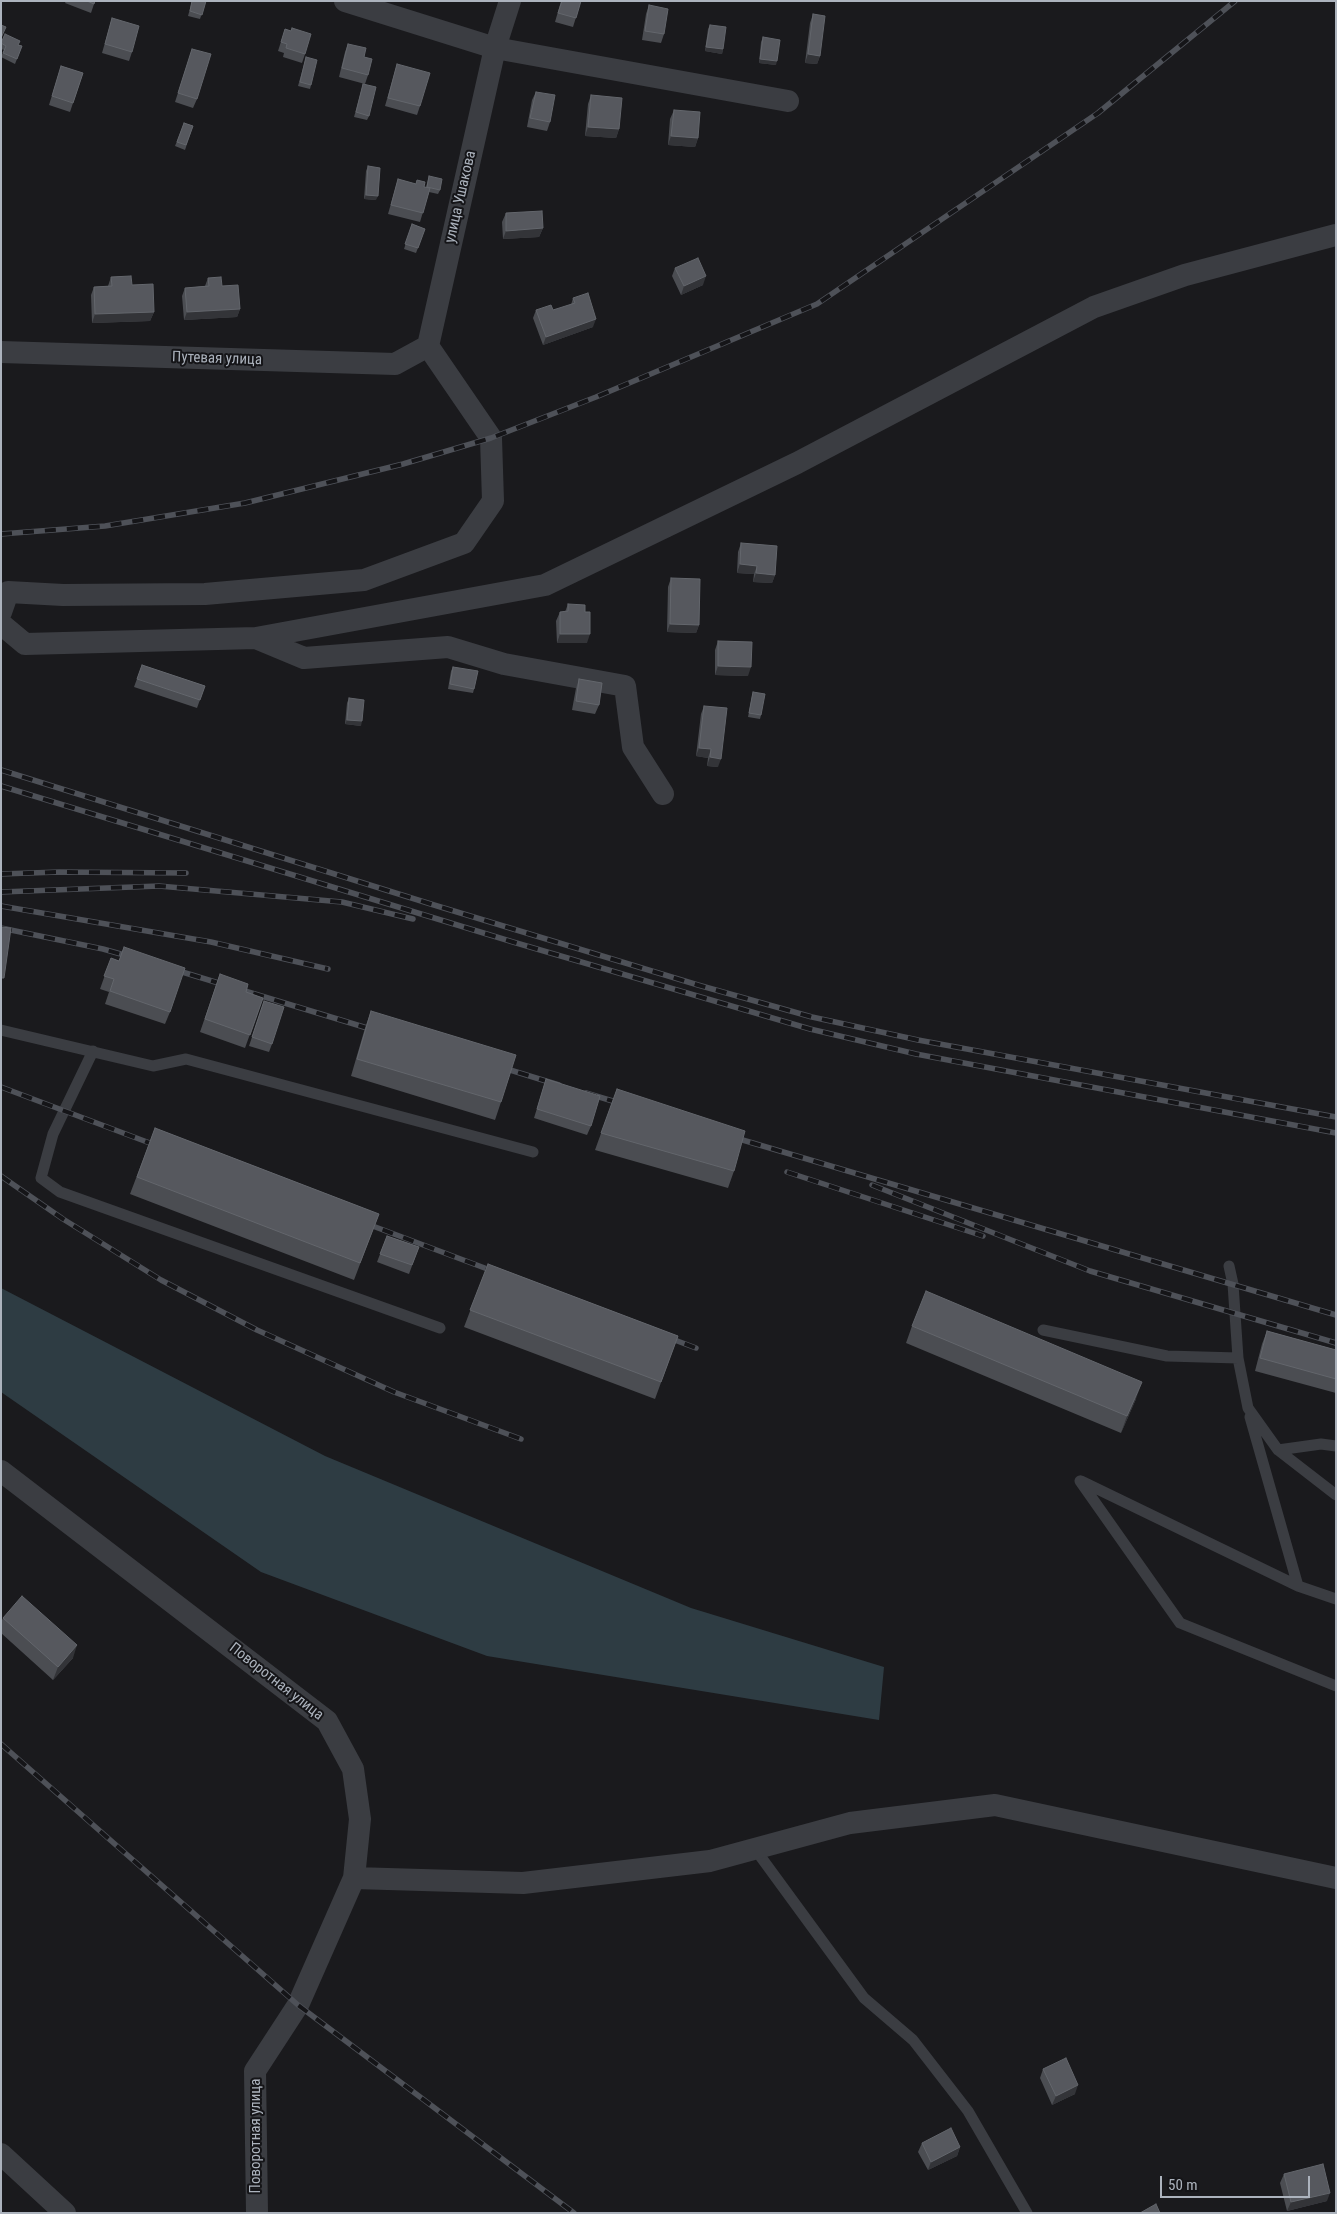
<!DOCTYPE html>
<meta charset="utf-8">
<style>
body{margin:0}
#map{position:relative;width:1337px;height:2214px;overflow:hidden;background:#1a1a1d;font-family:"Roboto Condensed",sans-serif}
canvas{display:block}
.frame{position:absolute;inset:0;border:2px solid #acb3bd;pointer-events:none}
.scale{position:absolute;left:1160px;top:2176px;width:150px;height:22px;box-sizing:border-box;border:2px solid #acb3bd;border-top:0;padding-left:6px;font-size:15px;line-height:18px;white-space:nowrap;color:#acb3bd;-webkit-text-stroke:4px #151518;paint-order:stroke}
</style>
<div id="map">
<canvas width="1337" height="2214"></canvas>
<div class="frame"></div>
<div class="scale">50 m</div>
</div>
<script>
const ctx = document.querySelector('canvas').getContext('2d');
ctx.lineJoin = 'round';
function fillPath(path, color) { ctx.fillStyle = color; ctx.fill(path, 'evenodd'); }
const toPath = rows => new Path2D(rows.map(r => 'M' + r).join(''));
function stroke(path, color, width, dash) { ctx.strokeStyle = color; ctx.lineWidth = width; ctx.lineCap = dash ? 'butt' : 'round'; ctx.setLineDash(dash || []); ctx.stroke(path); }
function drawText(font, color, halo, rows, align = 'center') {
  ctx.font = font + ' "Roboto Condensed",sans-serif'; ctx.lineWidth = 4; ctx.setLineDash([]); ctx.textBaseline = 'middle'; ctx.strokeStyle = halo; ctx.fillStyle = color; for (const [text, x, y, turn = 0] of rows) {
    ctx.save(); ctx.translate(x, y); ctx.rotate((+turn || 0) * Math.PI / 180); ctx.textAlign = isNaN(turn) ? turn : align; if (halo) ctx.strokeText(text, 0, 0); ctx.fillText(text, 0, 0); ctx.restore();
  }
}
fillPath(toPath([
 [1,1288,325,1456,691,1608,884,1667,879,1720,487,1656,261,1572,1,1392]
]), '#2e3c43');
stroke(toPath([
 [1,1030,153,1066,186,1059,533,1152],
 [93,1051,53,1134,41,1178,60,1192,440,1328],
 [1229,1266,1233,1284,1238,1358,1248,1408,1278,1450,1336,1495],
 [1043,1330,1167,1356,1238,1358],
 [1250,1417,1298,1586,1336,1599],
 [1278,1450,1321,1444,1336,1446],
 [1080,1481,1180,1623,1336,1686],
 [1081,1481,1298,1586],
 [755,1849,864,1998,913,2040,968,2111,1027,2213]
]), '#3b3d42', 11);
stroke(toPath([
 [345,1,495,48,788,101],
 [428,346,495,48,510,1],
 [1,352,395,364,428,346],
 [1,612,8,592,63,595,205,594,364,580,464,543,493,501,491,438,428,346],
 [1,624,25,644,256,638,545,585,797,463,1094,307,1185,275,1336,235],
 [256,638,304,658,448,647,504,664,625,686,633,747,663,794],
 [1,1471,327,1721,353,1769,360,1819,354,1878,298,2005,255,2071,257,2213],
 [354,1878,523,1883,710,1861,850,1823,995,1805,1336,1878],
 [1,2154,65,2213]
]), '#3b3d42', 22);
const rail = toPath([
 [1,534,105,526,245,503,403,464,491,438,596,397,817,304,1098,113,1235,1],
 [1,770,434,905,698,985,812,1017,918,1040,1336,1117],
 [1,786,513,942,810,1029,916,1054,1336,1133],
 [1,874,59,872,186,873],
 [1,892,159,886,342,902,413,919],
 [1,906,211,942,328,969],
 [1,928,103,949,135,958],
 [169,968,377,1031],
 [497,1066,559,1085],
 [1,1087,163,1148],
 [586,1093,626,1105],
 [729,1136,1336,1315],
 [787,1172,983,1236],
 [1,1176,63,1219,161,1280,257,1330,394,1392,521,1439],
 [872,1185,1090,1271,1336,1343],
 [362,1222,498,1273],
 [664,1336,696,1348],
 [1,1744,298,2005,574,2213]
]);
stroke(rail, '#4e5158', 5.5);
stroke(rail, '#151518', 4, [11]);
fillPath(toPath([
 [66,1,95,1,91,13,65,3],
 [192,1,206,1,200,19,188,16],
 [561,1,581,1,573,27,555,22],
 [649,5,664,34,661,43,642,40,646,14],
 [813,14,820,56,817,64,805,63,810,23],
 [112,18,132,52,129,61,102,53],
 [710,25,723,49,722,54,705,51,708,29],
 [285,29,291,31,305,54,302,63,283,57,284,53,278,51],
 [763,37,776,65,759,63,761,42],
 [1,43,19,45,22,46,15,64,1,57,4,50,1,49],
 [348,44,364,57,368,75,365,84,339,77,345,52],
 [192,49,197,99,193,108,175,102],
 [306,57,311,85,310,89,298,86],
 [397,64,420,106,417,115,385,106],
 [61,66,83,73,70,112,49,105],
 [363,84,369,116,367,120,354,117],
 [536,92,550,122,547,131,527,127,532,100],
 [591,95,619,129,616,138,585,136,588,104],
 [674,110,698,138,695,147,668,145,670,119],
 [184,123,193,126,185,150,175,146],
 [368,166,376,200,364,199,366,171],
 [429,176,440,190,438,194,429,192,420,222,388,214,398,179,426,187],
 [506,213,543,228,539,237,503,239,502,222],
 [412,224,425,229,416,253,404,249],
 [675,268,703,285,681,295,672,276],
 [111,277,132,285,154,312,150,321,92,323,91,295,94,287,108,286],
 [208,278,222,286,240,309,237,317,184,320,182,296,185,288,205,286],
 [573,298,593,327,543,345,533,318,536,310,553,310,571,305],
 [741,543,775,575,772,583,753,582,754,574,737,573,738,552],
 [671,578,699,625,696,633,667,632,668,587],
 [568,604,585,612,587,643,557,643,556,621,560,612,565,612],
 [718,641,748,676,715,675,715,650],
 [142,665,205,686,197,708,134,687],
 [453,667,474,689,473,693,448,689,451,671],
 [579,679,599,705,595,714,572,710,576,688],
 [753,692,761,715,760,719,748,717,752,696],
 [349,698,361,726,345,724,347,703],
 [704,706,718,767,707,766,708,758,696,756,701,714],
 [124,947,170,1012,165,1024,105,1004,109,992,100,989,111,958,119,961],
 [220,974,246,992,263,998,245,1048,200,1032],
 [264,1001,272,1044,269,1052,249,1046],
 [371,1011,501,1102,495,1120,351,1076,365,1028],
 [546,1079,591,1126,587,1135,534,1118],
 [617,1089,734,1171,728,1188,595,1150],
 [155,1128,379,1214,354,1280,130,1194],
 [387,1236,419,1247,409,1274,377,1262],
 [488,1264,678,1336,655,1399,464,1327],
 [912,1326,1136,1399,1121,1433,906,1343],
 [1267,1331,1336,1350,1336,1393,1255,1371,1262,1344],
 [3,1618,73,1658,53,1680,1,1633,1,1622],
 [1043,2069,1075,2094,1052,2105,1040,2078],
 [922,2143,960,2147,957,2156,928,2170,918,2152],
 [1284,2174,1327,2201,1287,2211,1280,2183]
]), '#4b4d52');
fillPath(toPath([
 [706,47,723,49,722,54,705,51],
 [808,54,820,56,817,64,805,63],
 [760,59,777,61,776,65,759,63],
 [588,127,619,129,616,138,585,136],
 [671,136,698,138,695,147,668,145],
 [366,195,378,196,376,200,364,199],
 [543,228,539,237,503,239,506,231],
 [706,276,703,285,681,295,684,286],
 [240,309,237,317,184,320,187,312],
 [154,312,150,321,92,323,95,314],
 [596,319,593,327,543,345,546,337],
 [740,564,757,566,754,574,737,573],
 [756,573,775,575,772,583,753,582],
 [670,624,699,625,696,633,667,632],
 [560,634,590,634,587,643,557,643],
 [718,666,751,667,748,676,715,675],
 [347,720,362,721,361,726,345,724],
 [699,748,711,749,708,758,696,756],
 [710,757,721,759,718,767,707,766],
 [1142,1382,1136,1399,1121,1433,1127,1416],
 [77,1645,73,1658,53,1680,58,1667],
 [1078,2085,1075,2094,1052,2105,1056,2096],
 [960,2147,957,2156,928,2170,931,2162],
 [1330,2193,1327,2201,1287,2211,1291,2202]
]), '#333438');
const building = toPath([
 [87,1,95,1,94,4,87,1],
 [192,1,206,1,202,15,190,11,192,1],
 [562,1,581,1,576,18,558,13,562,1],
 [649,5,668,9,664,34,645,31,649,5],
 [813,14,825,16,820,56,808,54,813,14],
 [112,18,139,26,132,52,105,44,112,18],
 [1,25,6,27,1,38,1,25],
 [710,25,726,27,723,49,706,47,710,25],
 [292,28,311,34,305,54,286,48,287,44,281,42,285,29,291,31,292,28],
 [5,34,20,41,18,45,22,46,17,59,3,53,6,46,1,43,5,34],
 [763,37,780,40,777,61,760,59,763,37],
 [348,44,366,48,364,57,372,59,368,75,342,68,348,44],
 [192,49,211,54,197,99,178,93,192,49],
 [306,57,317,60,311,85,300,82,306,57],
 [397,64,430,73,420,106,388,98,397,64],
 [61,66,83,73,73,103,52,96,61,66],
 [363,84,376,87,369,116,356,112,363,84],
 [536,92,555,95,550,122,530,118,536,92],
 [591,95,622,98,619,129,588,127,591,95],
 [674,110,700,112,698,138,671,136,674,110],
 [184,123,193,126,186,145,177,142,184,123],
 [368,166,380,168,378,196,366,195,368,166],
 [429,176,442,179,440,190,427,187,429,176],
 [398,179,416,184,417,180,425,182,424,187,430,188,423,213,391,205,398,179],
 [542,211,543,228,506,231,506,213,542,211],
 [412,224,425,229,418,248,405,244,412,224],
 [698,258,706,276,684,286,675,268,698,258],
 [131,276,132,285,153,284,154,312,95,314,94,287,112,286,111,277,131,276],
 [221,277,222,286,238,285,240,309,187,312,185,288,209,286,208,278,221,277],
 [588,293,596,319,546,337,536,310,551,305,553,310,575,303,573,298,588,293],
 [741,543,777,546,775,575,756,573,757,566,740,564,741,543],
 [671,578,700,579,699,625,670,624,671,578],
 [568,604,585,605,585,612,590,612,590,634,560,634,560,612,568,611,568,604],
 [718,641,752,642,751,667,718,666,718,641],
 [142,665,205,686,200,700,137,679,142,665],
 [453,667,478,671,474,689,450,684,453,667],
 [579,679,602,683,599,705,576,701,579,679],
 [753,692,765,694,761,715,749,713,753,692],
 [349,698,364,700,362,721,347,720,349,698],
 [704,706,727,708,721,759,710,757,711,749,699,748,704,706],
 [1,927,11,928,4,978,1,978,1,927],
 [124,947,185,968,170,1012,110,991,114,979,104,976,111,958,119,961,124,947],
 [220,974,248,984,246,992,263,998,250,1035,205,1019,220,974],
 [264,1001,284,1007,272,1044,252,1037,264,1001],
 [371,1011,516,1055,501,1102,357,1059,371,1011],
 [546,1079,600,1096,591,1126,537,1109,546,1079],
 [617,1089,745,1131,734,1171,601,1133,617,1089],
 [155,1128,379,1214,360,1263,137,1177,155,1128],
 [387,1236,419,1247,412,1265,380,1254,387,1236],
 [488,1264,678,1336,661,1382,470,1310,488,1264],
 [926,1291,1142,1382,1127,1416,912,1326,926,1291],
 [1267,1331,1336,1350,1336,1379,1260,1358,1267,1331],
 [22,1596,77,1645,58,1667,3,1618,22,1596],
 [1066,2058,1078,2085,1056,2096,1043,2069,1066,2058],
 [951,2128,960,2147,931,2162,922,2143,951,2128],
 [1323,2164,1330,2193,1291,2202,1284,2174,1323,2164],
 [1156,2204,1160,2213,1140,2213,1156,2204]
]);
fillPath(building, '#56585e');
stroke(building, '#63666c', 1);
drawText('15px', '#acb3bd', '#151518', [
 ["улица Ушакова",461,197,-77],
 ["Путевая улица",217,359,2],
 ["Поворотная улица",276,1682,38],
 ["Поворотная улица",256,2136,-90]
]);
</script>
